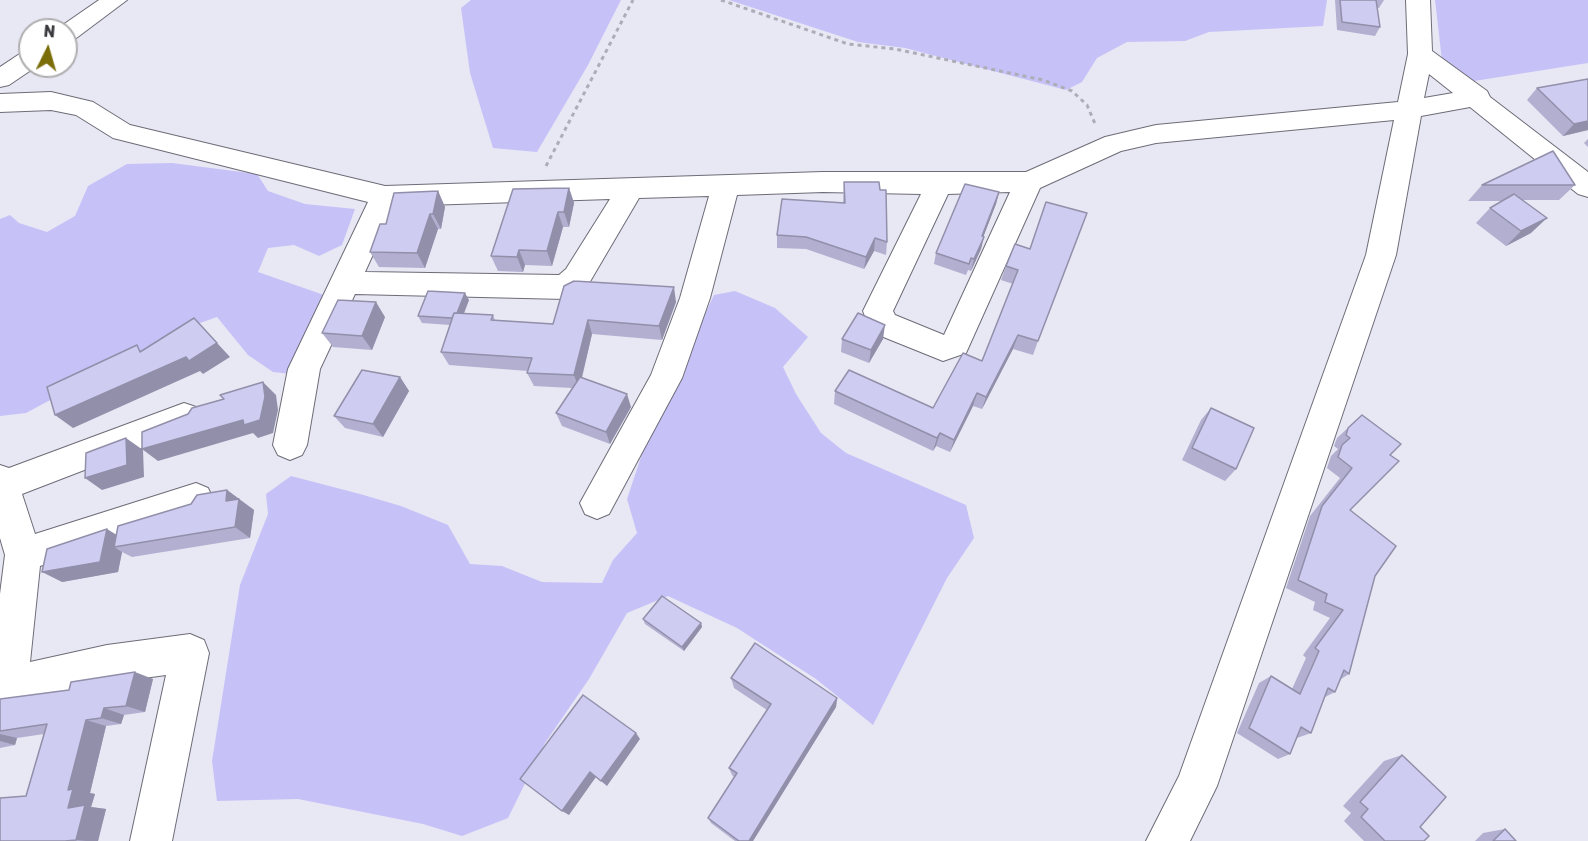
<!DOCTYPE html>
<style>
body{margin:0}
#map{position:relative;width:1588px;height:841px;overflow:hidden;background:#e8e7f4;font-family:Rubik,sans-serif}
canvas{display:block}
.north{position:absolute;left:18px;top:18px;width:60px;height:60px;box-sizing:border-box;background:#fff;border:2px solid #afafb1;border-radius:50%;rotate:5deg;font-size:16px;font-weight:700;line-height:24px;text-align:center;color:#38383d}
.north::after{content:'';display:block;margin:auto;width:21px;height:27px;background:#7b6d09;clip-path:polygon(50% 0,100% 100%,50% 72%,0 100%)}
</style>
<div id="map">
<canvas width="1588" height="841"></canvas>
<div class="north">N</div>
</div>
<script>
const ctx = document.querySelector('canvas').getContext('2d');
ctx.lineJoin = 'round';
function fillPath(path, color) { ctx.fillStyle = color; ctx.fill(path, 'evenodd'); }
const toPath = rows => new Path2D(rows.map(r => 'M' + r).join(''));
function stroke(path, color, width, dash) { ctx.strokeStyle = color; ctx.lineWidth = width; ctx.lineCap = dash ? 'butt' : 'round'; ctx.setLineDash(dash || []); ctx.stroke(path); }
fillPath(toPath([
 [471,0,621,0,588,65,537,152,493,148,470,73,461,8],
 [729,0,1327,0,1323,26,1209,32,1185,41,1127,42,1097,58,1082,82,1066,90,905,48,858,42],
 [1435,0,1588,0,1588,63,1468,82,1442,61],
 [172,163,257,174,268,191,305,204,355,209,342,245,319,256,294,245,268,248,258,272,324,295,290,374,273,372,248,355,217,317,183,329,26,413,0,416,0,219,10,215,19,223,47,232,75,216,88,186,127,164],
 [735,291,775,308,808,337,783,367,796,394,821,433,846,453,966,505,974,538,947,578,873,725,816,679,737,628,668,596,627,613,589,679,545,743,508,818,462,836,423,824,298,799,217,801,212,761,240,585,268,514,266,494,291,476,360,494,401,506,448,525,470,564,502,566,542,582,602,583,613,560,637,533,627,499,650,430,714,295]
]), '#c6c2f8');
const minor = toPath([
 [99,0,127,0,75,39,66,42,66,30,57,29,99,0],
 [1406,0,1430,0,1432,51,1487,91,1490,97,1588,172,1588,197,1578,194,1470,107,1421,116,1396,255,1217,786,1190,841,1146,841,1179,776,1366,255,1394,120,1156,143,1121,151,1040,188,966,353,943,361,871,332,863,311,921,194,823,192,737,195,710,298,682,378,609,514,597,519,585,514,580,503,651,375,680,298,709,196,639,198,588,285,576,295,565,299,355,294,320,369,307,445,302,455,290,460,278,455,273,445,288,369,368,202,113,138,76,115,51,110,0,112,0,94,51,92,93,102,130,125,385,186,823,172,1026,172,1105,137,1156,125,1398,102,1408,54,1406,0],
 [1429,74,1453,93,1424,98,1429,74],
 [1010,192,944,335,895,315,893,311,948,194,1010,192],
 [610,199,566,269,559,275,365,272,395,206,610,199],
 [30,51,30,66,37,66,9,85,0,87,0,67,21,53,30,51],
 [184,403,196,407,200,417,196,427,22,494,35,534,196,483,208,488,213,499,208,510,40,566,30,662,107,645,190,634,204,640,209,653,172,841,130,841,166,675,107,683,0,708,0,594,5,555,0,538,0,465,9,468,184,403]
]);
stroke(minor, '#6d6c77', 2);
stroke(toPath([
 [721,0,848,44,895,49,1043,80,1072,91,1087,105,1096,126],
 [546,166,633,0]
]), '#adadb7', 3, [4, 4]);
fillPath(minor, '#fff');
fillPath(toPath([
 [1335,0,1384,0,1379,8,1377,8,1380,27,1375,36,1337,30],
 [1537,88,1588,130,1563,136,1527,100],
 [1588,139,1588,147,1584,143],
 [844,182,880,190,887,242,886,255,874,251,864,269,806,249,777,248,777,235,843,203],
 [1482,185,1575,185,1559,200,1523,200,1531,233,1506,246,1476,223,1490,208,1503,201,1468,201],
 [569,188,574,203,569,227,563,227,552,266,525,265,523,272,498,271,491,256],
 [438,191,445,207,441,229,438,229,425,268,379,267,370,252],
 [999,192,996,204,983,237,981,249,971,271,968,270,966,275,934,264,936,253],
 [1015,244,1038,341,1033,355,1013,349,982,409,973,406,950,452,936,446,933,451,834,404,835,391,933,408,982,361,1013,284,1001,280,1006,266],
 [469,300,464,314,493,315,495,320,553,324,676,302,662,340,592,334,582,378,631,407,610,444,562,426,556,413,572,388,534,386,527,373,528,371,449,365,441,352,450,325,422,323,418,316],
 [385,317,372,350,333,347,322,333],
 [842,339,883,339,869,363,841,352],
 [400,377,409,391,383,437,345,428,334,416],
 [1211,408,1236,469,1225,481,1182,460,1201,420],
 [1362,415,1390,455,1350,510,1375,576,1349,674,1341,679,1335,692,1325,697,1311,733,1297,738,1290,754,1278,759,1237,733,1259,683,1271,676,1292,689,1306,658,1303,655,1330,618,1313,610,1315,602,1286,588,1310,516,1340,478,1327,468,1331,456,1338,449,1334,446,1337,438],
 [227,490,254,510,250,538,132,557,122,552,118,572,62,582,116,535],
 [643,619,701,623,702,627,684,651,645,624],
 [731,678,837,698,836,707,753,841,735,841,711,823,708,818,734,777,732,775,729,768,767,710,734,688],
 [153,679,145,712,124,715,121,724,106,726,90,793,95,794,91,807,106,809,98,841,0,841,26,796,44,734,17,738,15,745,0,748,0,699],
 [1402,755,1424,841,1364,841,1344,821,1351,813,1343,806,1384,761],
 [1505,829,1516,841,1475,841,1483,833]
]), '#b2afd0');
fillPath(toPath([
 [1588,121,1588,130,1563,136,1574,124],
 [569,188,574,203,569,227,564,212],
 [438,191,445,207,441,229,433,214],
 [999,192,996,204,979,248,982,236],
 [558,212,563,227,552,266,547,251],
 [430,214,438,229,425,268,417,253],
 [1547,218,1531,233,1506,246,1521,231],
 [984,237,981,249,971,271,974,259],
 [875,238,874,251,864,269,866,257],
 [519,250,525,265,523,272,517,257],
 [674,287,676,302,662,340,659,326],
 [465,293,469,300,459,325,455,318],
 [376,302,385,317,372,350,362,336],
 [194,318,230,357,203,374,200,371,73,428,55,415],
 [588,320,592,334,579,389,574,375],
 [885,325,883,339,869,363,871,350],
 [1018,335,1013,349,982,409,986,397],
 [400,377,409,391,383,437,373,424],
 [263,382,276,395,278,410,273,433,258,438,253,433,158,461,142,449,243,420],
 [977,393,973,406,950,452,954,440],
 [627,394,631,407,610,444,606,432],
 [940,433,936,446,933,451,937,438],
 [126,438,143,450,144,477,102,490,85,478],
 [227,490,254,510,250,538,235,527,226,501],
 [107,529,125,540,114,547,122,552,118,572,62,582,42,572],
 [701,623,702,627,684,651,682,647],
 [135,672,153,679,145,712,126,706],
 [837,698,836,707,753,841,749,841],
 [104,708,124,715,121,724,101,718],
 [86,720,106,726,90,793,95,794,91,807,106,809,98,841,86,841,76,840,68,808,68,790],
 [636,733,640,739,607,786,601,781],
 [0,734,17,738,15,745,0,741],
 [590,772,596,777,569,815,562,811]
]), '#918fa9');
const building = toPath([
 [1340,0,1376,0,1380,27,1342,22,1340,0],
 [1588,79,1588,121,1574,124,1537,88,1588,79],
 [1553,151,1575,185,1482,185,1553,151],
 [844,182,879,182,880,190,886,190,887,242,875,238,866,257,806,237,777,235,782,199,845,203,844,182],
 [965,184,999,192,982,236,984,237,974,259,971,258,969,264,936,253,965,184],
 [569,188,564,212,558,212,547,251,519,250,517,257,491,256,513,189,569,188],
 [438,191,433,214,430,214,417,253,370,252,380,224,386,224,394,193,438,191],
 [1514,194,1547,218,1521,231,1490,208,1514,194],
 [1046,202,1087,213,1038,341,1018,335,986,397,977,393,954,440,940,433,937,438,835,391,849,370,933,408,963,353,982,361,1018,270,1006,266,1015,244,1030,249,1046,202],
 [574,281,674,287,659,326,588,320,574,375,527,373,532,358,441,352,454,313,493,315,491,320,553,324,564,286,574,281],
 [428,291,465,293,457,313,454,313,452,318,418,316,428,291],
 [338,300,376,302,362,336,322,333,338,300],
 [858,313,885,325,871,350,842,339,858,313],
 [194,318,217,343,189,361,186,357,55,415,47,387,137,345,140,352,194,318],
 [362,370,400,377,373,424,334,416,362,370],
 [580,377,627,394,606,432,556,413,580,377],
 [263,382,265,397,260,420,244,425,243,420,142,449,142,432,188,414,192,408,224,399,220,395,263,382],
 [1211,408,1254,428,1236,469,1192,448,1211,408],
 [1362,415,1401,444,1390,455,1399,461,1350,510,1396,546,1375,576,1349,674,1344,670,1335,692,1328,688,1311,733,1301,727,1290,754,1249,728,1271,676,1300,694,1319,651,1315,648,1343,610,1325,602,1327,594,1298,580,1322,506,1352,468,1338,457,1342,445,1350,438,1346,435,1348,428,1362,415],
 [126,438,127,465,85,478,86,453,126,438],
 [227,490,226,501,239,499,235,527,114,547,118,526,191,504,197,495,227,490],
 [107,529,100,562,42,572,47,549,107,529],
 [662,596,701,623,682,647,643,619,662,596],
 [755,643,837,698,749,841,739,841,708,818,737,773,729,768,771,704,731,678,755,643],
 [135,672,126,706,104,708,101,718,86,720,68,790,73,789,68,808,85,805,76,840,65,841,0,841,0,798,26,796,47,724,0,731,0,699,69,690,71,682,135,672],
 [583,695,636,733,601,781,590,772,562,811,520,779,583,695],
 [1402,755,1446,797,1420,827,1429,836,1424,841,1385,841,1361,817,1368,809,1360,802,1402,755],
 [1505,829,1516,841,1493,841,1505,829]
]);
fillPath(building, '#cfccf2');
stroke(building, '#918fa9', 1.5);
</script>
